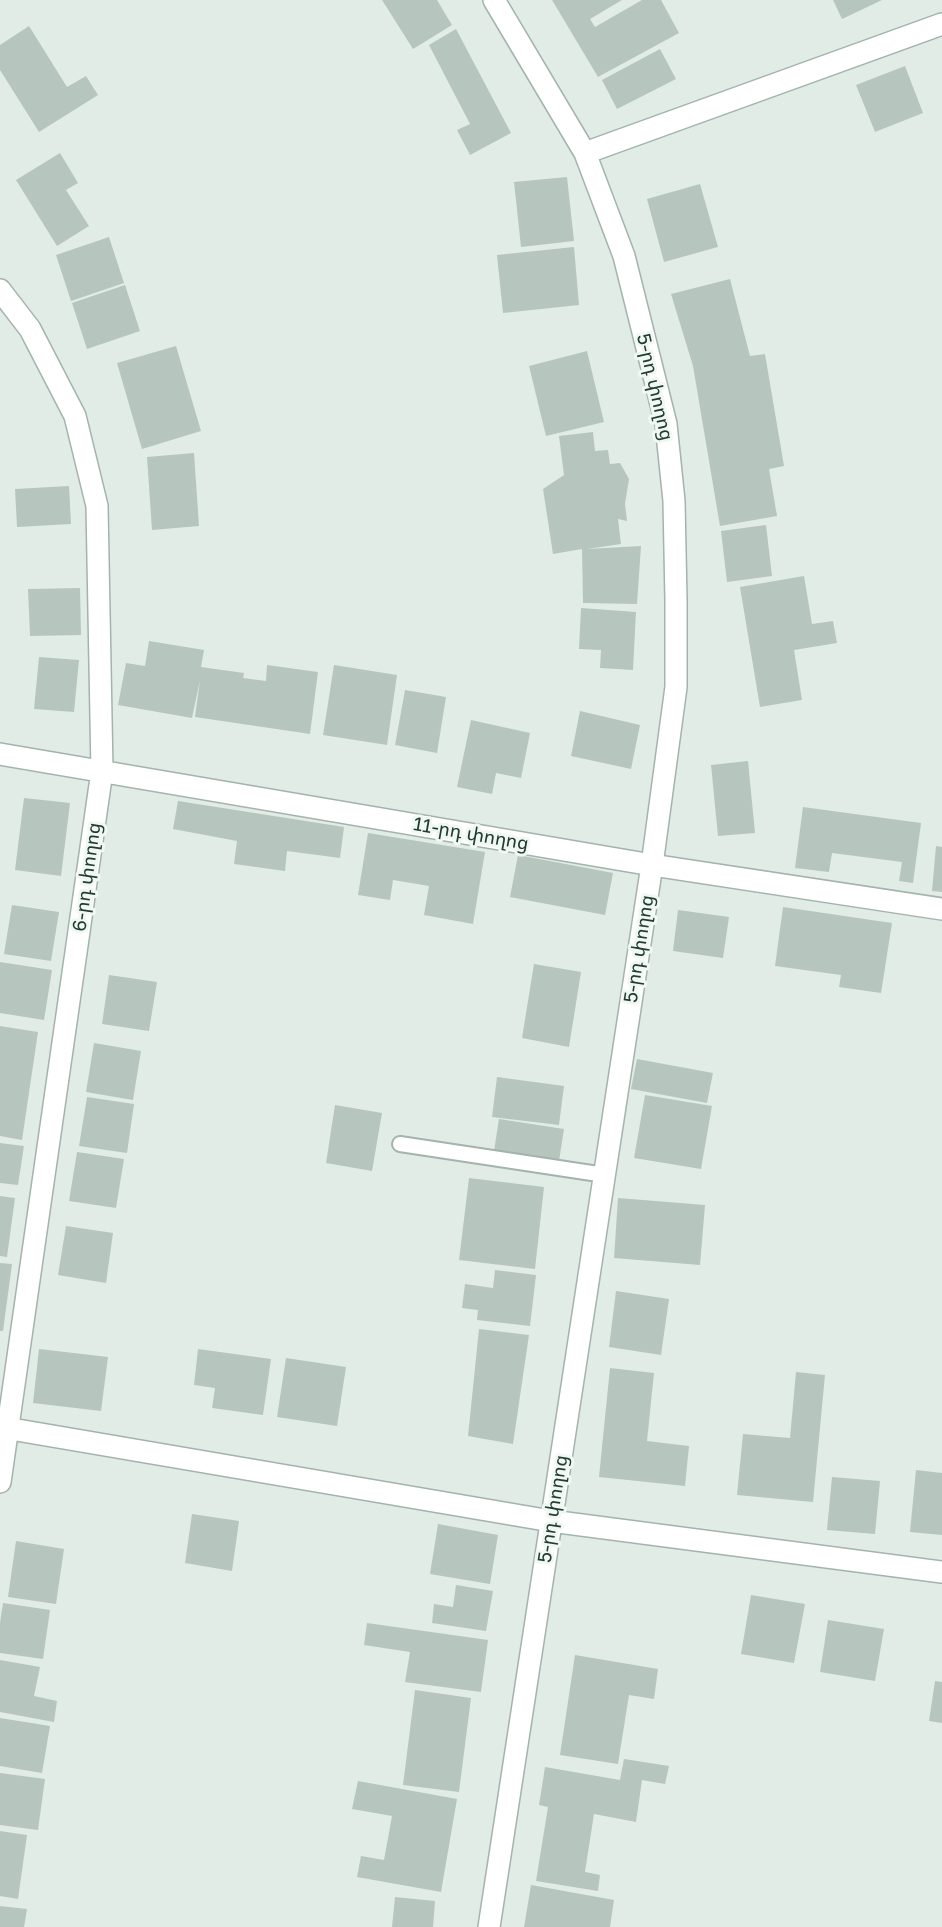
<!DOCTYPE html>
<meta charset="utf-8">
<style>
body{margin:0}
canvas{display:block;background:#e0ece5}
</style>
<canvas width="942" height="1927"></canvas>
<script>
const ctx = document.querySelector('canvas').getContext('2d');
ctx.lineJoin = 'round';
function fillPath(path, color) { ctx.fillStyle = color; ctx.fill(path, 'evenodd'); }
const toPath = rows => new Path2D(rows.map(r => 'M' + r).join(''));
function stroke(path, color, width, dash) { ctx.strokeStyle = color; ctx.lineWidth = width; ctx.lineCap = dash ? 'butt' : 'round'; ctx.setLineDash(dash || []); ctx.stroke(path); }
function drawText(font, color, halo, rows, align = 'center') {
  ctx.font = font + ' "Golos Text","Noto Sans Armenian",sans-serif'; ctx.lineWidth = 6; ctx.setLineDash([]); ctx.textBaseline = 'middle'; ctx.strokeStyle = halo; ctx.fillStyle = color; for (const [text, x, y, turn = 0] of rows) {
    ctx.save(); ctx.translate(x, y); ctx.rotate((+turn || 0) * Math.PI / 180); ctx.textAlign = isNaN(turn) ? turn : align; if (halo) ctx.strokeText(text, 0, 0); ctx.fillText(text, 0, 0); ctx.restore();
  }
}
fillPath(toPath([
 [382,0,437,0,452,25,413,49],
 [552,0,622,0,590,19,595,27,642,0,661,0,679,33,598,77],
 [833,0,882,0,842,19],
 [29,26,67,87,86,76,98,95,39,132,0,70,0,45],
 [456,29,511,133,470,155,457,130,470,124,429,45],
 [660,49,676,79,617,109,602,80],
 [905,66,923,113,875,132,856,85],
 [60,153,78,183,66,190,89,226,57,246,16,180],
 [567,177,574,241,521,247,514,182],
 [700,184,718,247,664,262,647,199],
 [109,237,124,283,71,301,56,255],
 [574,247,579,305,503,313,497,255],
 [730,279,750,356,765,354,784,466,769,469,777,516,720,526,693,366,671,294],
 [125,285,140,331,87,349,72,303],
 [176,346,201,431,142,449,117,363],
 [587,351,604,422,546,436,529,366],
 [593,432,595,451,608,450,610,464,620,463,629,479,625,504,627,521,618,519,621,544,587,549,641,546,637,604,583,603,582,549,553,554,543,489,564,475,559,436],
 [194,453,199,526,152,530,147,457],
 [69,486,71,524,17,527,15,489],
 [766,525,772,576,727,582,721,531],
 [804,576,812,624,833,621,837,643,794,650,802,700,760,707,740,587],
 [80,588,81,635,30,636,28,589],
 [581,608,636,612,633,670,600,668,601,650,579,649],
 [149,641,204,650,201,667,244,673,243,678,266,681,267,665,318,672,310,734,195,717,200,680,192,718,118,705,126,663,145,666],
 [39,657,79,660,74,712,34,709],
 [334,665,397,675,387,745,323,735],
 [405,690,446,697,437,753,395,745],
 [580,711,640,725,631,769,571,756],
 [471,720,530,733,521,778,496,773,492,794,457,787],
 [748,761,755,833,718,836,711,765],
 [24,798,70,803,61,876,15,870],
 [178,801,344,827,340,858,287,851,285,871,234,864,237,841,173,829],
 [803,807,921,823,913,883,899,881,902,862,832,853,829,872,795,868],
 [368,833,485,852,473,924,424,915,429,886,393,880,390,900,358,895],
 [936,846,942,847,942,892,932,891],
 [518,855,613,873,605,915,510,897],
 [12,905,59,912,51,961,4,954],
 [783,907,892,923,881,993,839,987,841,975,775,966],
 [678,910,729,917,723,958,673,951],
 [0,962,52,970,44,1020,0,1013],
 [534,964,581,972,569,1047,522,1038],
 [109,975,157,982,149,1031,102,1024],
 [0,1026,38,1032,22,1140,0,1136],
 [94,1043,141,1051,133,1100,86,1092],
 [637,1059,713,1073,707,1103,631,1089],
 [497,1077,564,1086,559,1125,492,1117],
 [645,1095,712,1106,701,1169,634,1158],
 [87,1097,134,1104,127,1153,79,1146],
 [335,1105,382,1113,372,1171,326,1163],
 [499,1119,564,1129,559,1161,494,1151],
 [0,1143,24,1146,18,1185,0,1183],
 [77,1152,124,1159,116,1208,69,1201],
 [469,1178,544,1187,535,1269,459,1260],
 [0,1196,15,1198,7,1257,0,1256],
 [618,1198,705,1205,700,1265,614,1258],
 [66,1226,113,1233,106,1283,58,1275],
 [0,1263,12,1264,3,1331,0,1331],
 [495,1270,536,1275,530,1326,477,1320,478,1310,462,1308,465,1284,493,1288],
 [616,1291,669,1299,661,1355,609,1347],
 [479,1329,529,1335,513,1444,468,1436],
 [39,1349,108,1357,101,1411,33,1403],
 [198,1349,271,1359,263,1415,212,1408,215,1388,194,1385],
 [286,1358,346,1367,337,1426,277,1417],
 [610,1368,654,1373,647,1441,689,1446,685,1486,599,1477],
 [796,1372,825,1375,813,1502,737,1495,743,1434,790,1438],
 [916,1470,942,1473,942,1535,910,1532],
 [832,1477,880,1481,875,1534,827,1530],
 [192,1514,239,1521,232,1571,185,1563],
 [438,1524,498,1535,490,1584,430,1574],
 [16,1541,64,1549,56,1604,8,1597],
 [456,1585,493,1591,486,1631,432,1623,434,1604,453,1607],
 [751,1595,805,1604,794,1663,741,1654],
 [3,1603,50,1610,43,1659,0,1653,0,1623],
 [828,1620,884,1629,875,1681,820,1672],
 [367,1623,488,1640,481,1692,405,1682,410,1652,364,1645],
 [575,1655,658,1669,654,1699,629,1695,618,1764,560,1755],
 [0,1660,40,1667,34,1696,57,1701,54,1722,0,1712],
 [935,1681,942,1682,942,1723,929,1721],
 [415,1690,471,1698,459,1792,403,1785],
 [0,1718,50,1726,42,1773,0,1766],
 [624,1759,669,1766,665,1784,642,1780,636,1822,594,1814,585,1872,600,1875,598,1891,536,1881,548,1807,539,1805,545,1767,620,1780],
 [0,1773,45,1779,38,1830,0,1825],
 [358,1781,457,1799,441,1892,357,1877,361,1856,384,1860,392,1816,352,1809],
 [0,1831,27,1835,18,1899,0,1896],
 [531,1885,614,1900,610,1927,524,1927],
 [395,1897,435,1901,433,1927,392,1927],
 [0,1906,27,1909,24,1927,0,1927]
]), '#b6c6be');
const service = toPath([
 [400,1144,605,1175]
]);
const minor = toPath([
 [585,153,942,24],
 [0,290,30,329,75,416,97,506,102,771,0,1482],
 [0,754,652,865,942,909],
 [0,1427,551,1521,942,1572],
 [489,1927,652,865,676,687,676,600,674,501,666,424,624,256,585,153,494,0]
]);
stroke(service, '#a3b4ac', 18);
stroke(minor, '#a3b4ac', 24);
stroke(service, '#fff', 14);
stroke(minor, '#fff', 21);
drawText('19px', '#213c32', '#f1f8f4', [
 ["5-րդ փողոց",655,387,77],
 ["11-րդ փողոց",471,834,10],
 ["6-րդ փողոց",87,877,-82],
 ["5-րդ փողոց",639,949,-81],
 ["5-րդ փողոց",553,1509,-81]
]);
</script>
